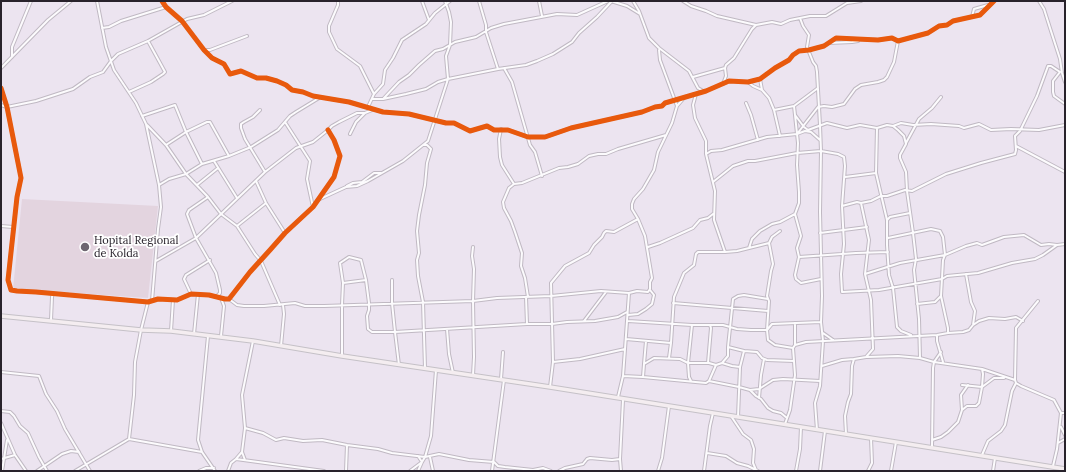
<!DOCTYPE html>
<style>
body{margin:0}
#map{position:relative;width:1066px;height:472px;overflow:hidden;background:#ece4f0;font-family:Lora,serif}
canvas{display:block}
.frame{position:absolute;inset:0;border:2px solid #28222b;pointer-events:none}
</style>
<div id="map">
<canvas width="1066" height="472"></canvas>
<div class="frame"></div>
</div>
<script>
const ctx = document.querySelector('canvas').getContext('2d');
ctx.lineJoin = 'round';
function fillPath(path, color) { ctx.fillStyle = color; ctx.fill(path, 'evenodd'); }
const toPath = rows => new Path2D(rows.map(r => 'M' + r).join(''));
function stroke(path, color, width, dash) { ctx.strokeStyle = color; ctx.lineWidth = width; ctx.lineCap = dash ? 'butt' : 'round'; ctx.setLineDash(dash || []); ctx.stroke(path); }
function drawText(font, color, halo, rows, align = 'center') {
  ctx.font = font + ' Lora,serif'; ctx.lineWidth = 3.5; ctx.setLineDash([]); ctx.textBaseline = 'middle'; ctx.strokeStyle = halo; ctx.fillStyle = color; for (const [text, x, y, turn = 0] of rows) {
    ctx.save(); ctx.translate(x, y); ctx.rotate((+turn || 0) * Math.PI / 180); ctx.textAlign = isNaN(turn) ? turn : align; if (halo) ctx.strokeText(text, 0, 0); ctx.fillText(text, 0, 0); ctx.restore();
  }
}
fillPath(toPath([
 [22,199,158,206,148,298,13,289]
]), '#e3d4df');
const minor = toPath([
 [97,1,106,47,114,70,136,103,146,124,159,185,161,207,158,229,152,301],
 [162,1,166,7,182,21,204,50,212,58,224,64,230,74,241,71,257,78,266,78,277,81,286,85,292,90,303,92,313,96,349,102,383,112,409,114,446,123,454,123,470,131,487,126,494,130,508,130,528,137,545,137,571,128,642,112,655,107,662,106,665,103,706,91,729,81,748,82,760,79,775,68,789,60,793,55,799,51,809,50,824,46,836,38,878,40,892,38,898,41,928,33,939,26,947,25,953,21,980,15,994,1],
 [338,1,338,5,329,26,329,32,337,49,360,66,374,94],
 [422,1,429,20],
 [479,1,486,25,486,32,498,69],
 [539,1,542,16],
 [611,1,627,6,640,14],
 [633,1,639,11,649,38,659,48,689,71,698,88,703,91],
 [683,1,691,6,706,11,717,16,756,25],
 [1039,1,1044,9,1050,28,1060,59,1062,73,1065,82],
 [972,17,974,9,988,5],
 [800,18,803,26,809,35,807,47,813,62,816,66,817,72,820,125,821,151,820,212,822,296,821,322,823,341,820,386,815,403,817,430],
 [102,28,109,27,121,21,166,7],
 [829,43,852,42,858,41],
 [205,50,210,50,247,36],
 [659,50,660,60,677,106],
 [12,57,12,47,31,1],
 [1,68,48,20,71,1],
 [504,68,512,82,530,145,535,152,542,176],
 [1060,72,1053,81,1053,92,1054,96,1065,104],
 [693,77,725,68],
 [760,79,762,90],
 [748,82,753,86,762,90,769,98,774,110,780,136],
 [723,84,726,76,725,68,726,65,734,58,752,29,756,25,772,22,781,24,790,20,810,16,826,16,847,3,861,1],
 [1,88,7,107,21,178,17,197,8,280,11,290,17,291,36,292,148,302,158,299,177,300,191,294,209,295,225,299,229,299,250,272,270,250,285,233,313,207,334,177,340,156,334,140,328,130],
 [129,92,151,82,163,74,165,72,148,41],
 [696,94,693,105,695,118,706,141,706,154,715,191,714,220,725,252,737,251,769,243,772,237,780,231],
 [384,98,399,82,409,75,419,65,435,51,443,49,455,42,476,37,491,28,504,24,557,14,577,15,608,1],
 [372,99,383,99,406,94,426,89,438,82,448,79,498,69,526,65,537,61,553,54,572,42,579,33,597,17,612,1],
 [746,103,751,115,758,140],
 [1,105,7,107,36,101,73,89,90,77,103,72,111,61,118,54,148,41,187,19,204,15,232,1],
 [794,106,795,115,804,127,808,130],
 [368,107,374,94,383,84,385,70,393,58,402,40,426,24,435,13,450,1],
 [260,110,253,117,244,122,241,124,241,128,245,139,265,172],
 [774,110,794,106,818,88],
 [795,115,798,143,797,165,799,192,799,203,795,214,801,236,797,248,799,257,795,275,796,279,801,283,821,279],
 [142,116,175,105,186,132,202,164],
 [285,122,310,161,307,179,313,207],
 [147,125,166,145,186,174,208,197,221,214,237,226,255,254,261,261,280,305],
 [893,126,901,123,913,125,931,124,959,126,964,128,979,124,991,130,1011,129,1039,130,1065,125],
 [501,129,499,139,500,157,502,165,514,184],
 [808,130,827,123,847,128,860,125,877,128,887,125,893,126,898,130,904,136,906,144,900,155,900,158,906,172,907,191,913,233,916,259,914,270,919,319,920,358],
 [350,134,356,122,365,113,372,110],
 [797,134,818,107,824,106,832,107,844,104,855,89,861,85,878,82,884,80,887,77,894,62,898,41],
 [906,143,919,119,932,108,941,97],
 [166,145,186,132,207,122,210,122,229,156],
 [424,145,427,145,431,149,427,163,425,185,419,215,417,231,419,253,417,260,418,276,423,302,425,368],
 [1016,146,1065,172],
 [706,154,711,151,722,150,767,137,797,134,805,131,811,132,820,140],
 [214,161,237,198],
 [876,173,887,220,887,245,889,275,893,288,897,327,901,331,911,335],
 [845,177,876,173,877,128],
 [256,181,266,203,285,233],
 [713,182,733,166,748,161,755,161,797,153,821,151,838,154,844,157,845,166,842,206,844,244,841,274,842,292,879,290,942,279,947,276,978,273,1012,263,1035,259,1043,255,1057,245],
 [159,185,169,179,186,174,202,164,229,156,251,147,278,130,290,116,296,112,319,98],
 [197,185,218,168],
 [347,186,353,183,362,182,374,173,381,173],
 [208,197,189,210,187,214,196,238,216,273,220,290,220,293,216,297],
 [320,199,346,187,357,186,368,181,403,161,428,141,448,79,446,56,450,45,451,22,449,12,445,1],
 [842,206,857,202,861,203,871,201,881,196,887,196,905,190,912,191,946,174,981,163,1015,154,1016,150,1015,136,1020,131,1037,96,1048,66,1051,66,1060,72],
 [887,220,890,217,910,213],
 [1,226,13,227],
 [237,226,266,203],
 [820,233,867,227],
 [769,243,773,264,771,271,767,296,769,301,767,330,768,340,775,345,793,348,795,345,806,342,937,335,948,333,948,328,941,296,943,260,945,255,943,237,940,231,931,229,888,238],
 [473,247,472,256,474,269,473,301,474,357,473,375],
 [647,248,645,236,638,219,632,209,632,204,634,199,643,189,654,170,658,152,672,123,677,106,684,98],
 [749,248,752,239,760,231,772,224,780,222,795,214],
 [799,257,856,253,888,252],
 [156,261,196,238,265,172,296,148,313,142,328,130,332,126,339,122,357,113,365,113],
 [865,274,900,263,945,255,966,246,977,243,982,245,1004,237,1024,235,1041,245,1049,244,1057,245,1065,244],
 [343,283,366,280],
 [191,294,184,279,186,275,210,260],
 [526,297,527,324],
 [528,297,525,278,521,266,522,253,515,232,511,221,504,208,503,202,509,188,514,184,522,183,559,168,568,167,578,164,589,156,598,154,606,154,618,149,666,135],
 [229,299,237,305,244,306,264,306,295,303,305,306,324,306,473,301,497,298,551,296,601,291,629,293,637,291,648,292,650,289,650,282,652,278,647,248,648,247,660,243,693,228,700,220,708,218,713,214],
 [673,303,768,311],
 [917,304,935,302,941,296],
 [628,315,638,314,646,309,652,304,654,295,650,290],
 [51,320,52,297,53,293],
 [584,321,606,292],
 [628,321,692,325,723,325,737,329,751,330,767,330,772,324,821,322],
 [973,325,979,321,989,318,1005,319,1016,317,1023,321],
 [447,329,449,354,453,373],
 [171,331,173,300],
 [823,333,833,340],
 [948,333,963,332,969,330,973,325,975,311,971,302,966,274],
 [194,334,198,294],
 [937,335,937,341,943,362],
 [208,336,198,440,202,452,215,471],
 [221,336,224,306,221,298],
 [626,339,671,343,674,297,684,273,694,265,696,254,698,252,725,252],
 [795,345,795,323],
 [281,346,284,314,283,305],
 [744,351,728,347,733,299,738,296,744,295,768,299],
 [342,355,342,305,343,283,340,263,349,257,361,260,366,280,369,303,369,310,367,316,368,329,372,332,395,332,392,303,392,280],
 [867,357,898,356,920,358,934,362,982,369,1015,380,1016,383,1021,386,1054,400,1061,413,1065,413],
 [669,358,671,343],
 [553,362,580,359,625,349],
 [709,363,716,365,722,363,732,366,740,367],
 [722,363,728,356,728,347],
 [644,364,646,341],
 [399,365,395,332,527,324,552,324,567,322,595,321,618,317,627,312],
 [822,366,842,360,854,359],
 [1,372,39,376,46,394,57,411,65,429,90,471],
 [623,376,643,377,644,364,654,358,680,359,688,363,708,363,711,328,710,325],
 [643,377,706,383,709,381,739,387,750,390,756,396,761,399,768,408,773,411,781,413,787,418],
 [501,379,503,352],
 [1015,380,1016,328,1038,301],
 [691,381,689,377,688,363,692,325],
 [709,381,716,365],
 [962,385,982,387,994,378,1004,378],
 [550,387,553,362,551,283,565,266,589,253,594,245,602,237,604,233,606,231,614,232,638,219],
 [750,390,759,389,773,380,783,379,820,381],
 [618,397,623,376,625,349,629,293],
 [759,398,761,375,764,359],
 [962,410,961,395,968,385],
 [1,411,10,412,14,416,20,426,28,433,39,457,47,471],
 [731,416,743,434,751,440,754,449,753,463,756,470],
 [738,417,740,367,744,351,757,352,762,358,767,360,794,361],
 [1,423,15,455,26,471],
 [785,424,790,410,795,375,793,348],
 [1061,427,1065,435],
 [245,428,242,395,253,341],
 [846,434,845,416,848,402,851,394,852,366,854,359,866,357,873,349,871,300,865,274,869,240,861,203],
 [129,439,134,395,135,362,141,330,148,302],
 [932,440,941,437,948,432,958,422,962,410,967,406,976,406,979,403,982,387,983,374,982,369],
 [1058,443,1065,439],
 [932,447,933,368,934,362,941,352],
 [242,452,245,428,263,433,276,440,284,438,303,441,322,440,347,445,378,449,392,453,425,457,439,454,469,460,494,462,498,466,505,467,533,470,543,468,551,471],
 [707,453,726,456,737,463,748,466,758,471],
 [982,455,988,441,1001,431,1005,425,1012,391,1016,383],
 [430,457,433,471],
 [1,459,15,455],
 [236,459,242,452,245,460],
 [1053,466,1057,449,1061,413],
 [2,471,7,440],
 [37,471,62,454,71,451,79,452],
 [75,471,129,439,202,452],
 [199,471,206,468,214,468],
 [228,471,231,463,236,459,324,471],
 [346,471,347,445],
 [410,471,422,462,425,457,431,436,436,370],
 [418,471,422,462,418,456],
 [492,471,504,380],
 [559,471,565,468,583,464,587,459,590,458,612,460,620,459],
 [621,471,620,459,623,400],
 [658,471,662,458,669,406],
 [704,471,710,426,713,413],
 [796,471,800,449,801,427],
 [820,471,825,431],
 [868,471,872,463,871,438],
 [891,471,896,442],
 [993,471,995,458]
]);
const primary = toPath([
 [1,316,141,330,171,331,253,341,342,356,550,387,1065,469]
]);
stroke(minor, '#c0b9c3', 4);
stroke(primary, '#c5c1c7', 5.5);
stroke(minor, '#fcfbfd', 2);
stroke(primary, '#f4edf0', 3.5);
stroke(toPath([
 [162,1,166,7,182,21,204,50,212,58,224,64,230,74,241,71,257,78,266,78,277,81,286,85,292,90,303,92,313,96,349,102,383,112,409,114,446,123,454,123,470,131,487,126,494,130,508,130,528,137,545,137,571,128,642,112,655,107,662,106,665,103,706,91,729,81,748,82,760,79,775,68,789,60,793,55,799,51,809,50,824,46,836,38,878,40,892,38,898,41,928,33,939,26,947,25,953,21,980,15,994,1],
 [1,88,7,107,21,178,17,197,8,280,11,290,17,291,36,292,148,302,158,299,177,300,191,294,209,295,225,299,229,299,250,272,270,250,285,233,313,207,334,177,340,156,334,140,328,130]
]), '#e8590c', 5);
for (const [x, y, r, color] of [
 [85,247,5,"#6d6670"]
]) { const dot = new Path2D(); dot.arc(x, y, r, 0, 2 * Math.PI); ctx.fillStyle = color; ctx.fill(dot); stroke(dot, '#fff', 1.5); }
drawText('11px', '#28222b', '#fff', [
 ["Hopital Regional",94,241],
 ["de Kolda",94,254]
], 'left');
</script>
